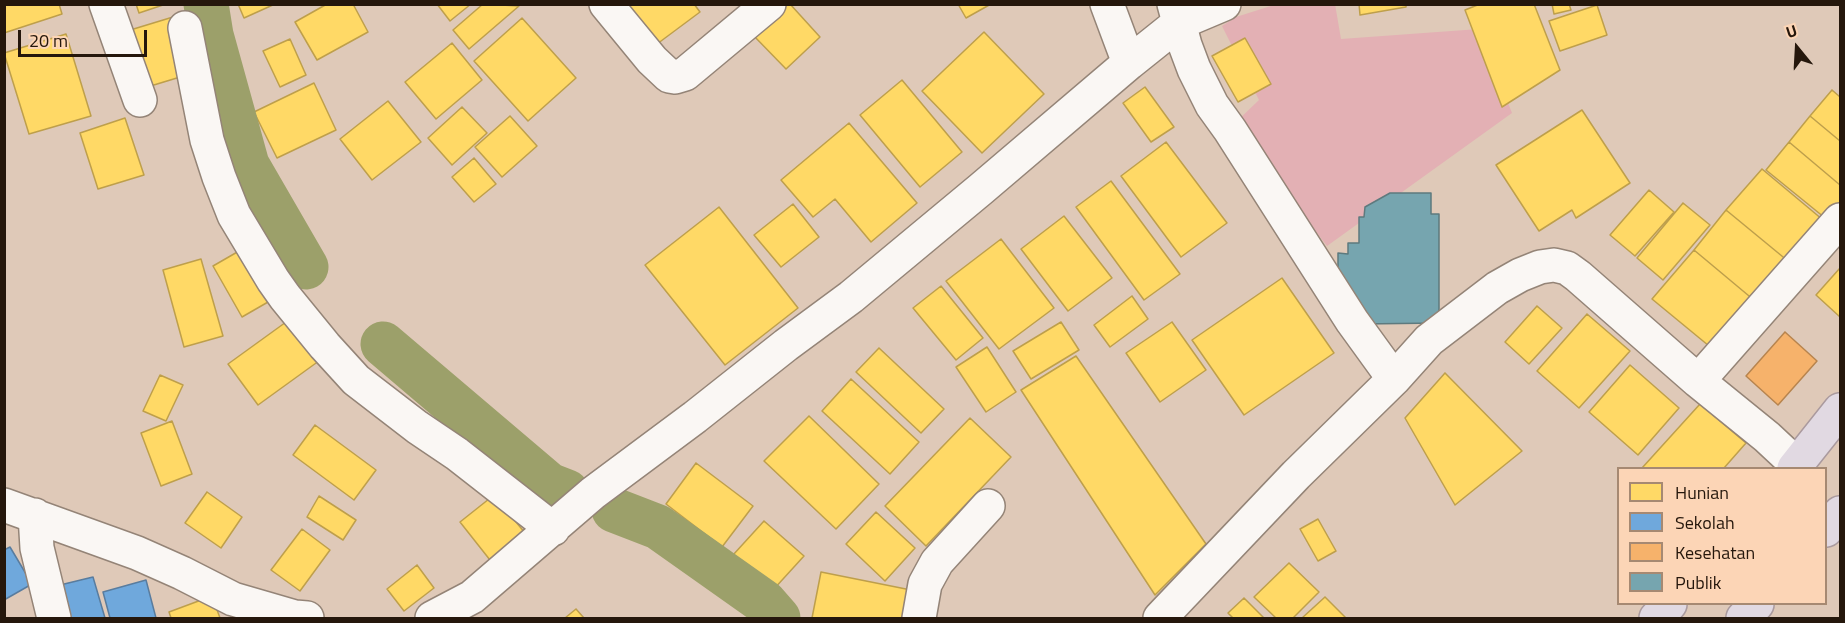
<!DOCTYPE html>
<style>
body{margin:0}
#map{position:relative;width:1845px;height:623px;overflow:hidden;background:#dfc9b8;font-family:"Titillium Web",sans-serif}
canvas{display:block}
.frame{position:absolute;inset:0;border:6px solid #25170c;pointer-events:none}
.legend{position:absolute;left:1617px;top:467px;width:210px;height:138px;box-sizing:border-box;background:#fcd5b6;border:2px solid #a68972;margin:0;padding:8px 10px;list-style:none;font-size:18px;color:#25170c}
.legend li{display:flex;align-items:center;gap:12px;height:30px}
.legend b{width:30px;border:2px solid #a68972}
.north{position:absolute;left:1767px;top:18px;width:60px;height:60px;-webkit-text-stroke:4px #fcd5b6;paint-order:stroke;rotate:342deg;font-size:16px;font-weight:700;line-height:24px;text-align:center;color:#25170c}
.north::after{content:'';display:block;margin:auto;width:21px;height:27px;background:#25170c;clip-path:polygon(50% 0,100% 100%,50% 72%,0 100%)}
.scale{position:absolute;left:18px;top:30px;width:129px;height:27px;box-sizing:border-box;border:3px solid #25170c;border-top:0;padding-left:8px;font-size:18px;line-height:21px;white-space:nowrap;color:#25170c;-webkit-text-stroke:4px #fcd5b6;paint-order:stroke}
</style>
<div id="map">
<canvas width="1845" height="623"></canvas>
<div class="frame"></div>
<ul class="legend">
<li><b style="height:16px;background:#ffd966"></b>Hunian</li>
<li><b style="height:16px;background:#6fa8dc"></b>Sekolah</li>
<li><b style="height:16px;background:#f6b26b"></b>Kesehatan</li>
<li><b style="height:16px;background:#76a5af"></b>Publik</li>
</ul>
<div class="north">U</div>
<div class="scale">20 m</div>
</div>
<script>
const ctx = document.querySelector('canvas').getContext('2d');
ctx.lineJoin = 'round';
function fillPath(path, color) { ctx.fillStyle = color; ctx.fill(path, 'evenodd'); }
const toPath = rows => new Path2D(rows.map(r => 'M' + r).join(''));
function stroke(path, color, width, dash) { ctx.strokeStyle = color; ctx.lineWidth = width; ctx.lineCap = dash ? 'butt' : 'round'; ctx.setLineDash(dash || []); ctx.stroke(path); }
fillPath(toPath([
 [1335,4,1341,39,1479,29,1512,113,1327,246,1234,124,1259,100,1222,26,1236,17,1274,5]
]), '#e3b0b4');
const homes = toPath([
 [4,4,59,4,62,14,4,33,4,4],
 [136,4,166,4,139,13,136,4],
 [238,4,275,4,244,18,238,4],
 [327,4,353,4,368,32,317,60,295,22,327,4],
 [437,4,471,4,450,21,437,4],
 [483,4,519,6,469,49,453,30,483,4],
 [621,4,694,4,700,12,653,47,621,4],
 [784,4,790,4,820,37,786,69,752,34,784,4],
 [958,4,991,4,966,18,958,4],
 [1359,4,1406,4,1406,7,1360,15,1359,4],
 [1480,4,1534,4,1560,70,1502,107,1465,10,1480,4],
 [1552,4,1569,4,1571,10,1554,14,1552,4],
 [1597,5,1607,35,1560,51,1549,21,1597,5],
 [173,17,190,74,144,88,127,31,173,17],
 [522,18,576,78,528,121,474,61,522,18],
 [984,32,1044,94,982,153,922,91,984,32],
 [66,34,91,116,29,134,4,53,66,34],
 [1245,38,1271,84,1238,102,1212,56,1245,38],
 [290,39,306,75,280,87,263,51,290,39],
 [452,43,482,80,436,119,405,82,452,43],
 [902,80,962,152,920,187,860,115,902,80],
 [314,83,336,130,277,158,254,112,314,83],
 [1145,87,1174,127,1151,142,1123,103,1145,87],
 [1832,90,1840,97,1840,141,1810,116,1832,90],
 [388,101,421,142,372,180,340,139,388,101],
 [462,107,487,133,452,165,428,138,462,107],
 [1582,110,1630,183,1576,218,1572,210,1539,231,1496,165,1582,110],
 [510,116,537,146,502,177,475,147,510,116],
 [1810,116,1840,141,1840,185,1789,142,1810,116],
 [125,118,144,175,98,189,80,133,125,118],
 [849,123,917,203,871,242,835,199,813,217,781,180,849,123],
 [1166,142,1227,223,1181,257,1121,176,1166,142],
 [1789,142,1840,185,1840,209,1830,222,1766,170,1789,142],
 [474,158,496,184,474,202,452,177,474,158],
 [1762,169,1829,225,1794,266,1726,210,1762,169],
 [1111,181,1180,274,1144,300,1076,207,1111,181],
 [1649,190,1674,212,1635,256,1610,235,1649,190],
 [1683,203,1710,225,1663,280,1637,258,1683,203],
 [793,204,819,237,781,267,754,235,793,204],
 [719,207,798,308,725,365,645,265,719,207],
 [1726,210,1794,266,1761,306,1694,250,1726,210],
 [1064,216,1112,278,1068,311,1021,249,1064,216],
 [1001,239,1054,308,999,349,946,281,1001,239],
 [246,247,275,298,242,317,213,266,246,247],
 [1694,250,1761,306,1720,355,1652,299,1694,250],
 [201,259,223,336,184,347,163,270,201,259],
 [1840,268,1840,317,1816,295,1840,268],
 [1282,278,1334,353,1244,415,1192,340,1282,278],
 [941,286,983,338,956,360,913,308,941,286],
 [1132,296,1148,319,1110,347,1094,325,1132,296],
 [1537,306,1562,328,1529,364,1505,342,1537,306],
 [1587,314,1630,351,1579,408,1537,371,1587,314],
 [293,317,323,358,258,405,228,364,293,317],
 [1061,322,1079,350,1031,379,1013,351,1061,322],
 [1172,322,1206,370,1160,402,1126,353,1172,322],
 [987,347,1016,392,986,412,956,367,987,347],
 [879,348,944,409,921,433,856,372,879,348],
 [1076,356,1206,544,1155,595,1021,390,1076,356],
 [1630,365,1679,408,1638,455,1589,412,1630,365],
 [1445,373,1522,451,1455,505,1405,418,1445,373],
 [160,375,183,385,166,421,143,411,160,375],
 [851,379,919,442,890,474,822,411,851,379],
 [1700,404,1746,443,1724,468,1642,468,1700,404],
 [809,416,879,484,836,529,764,461,809,416],
 [970,418,1011,457,926,546,885,506,970,418],
 [172,421,192,474,161,486,141,433,172,421],
 [315,425,376,470,354,500,293,455,315,425],
 [696,463,753,506,722,547,666,504,696,463],
 [207,492,242,517,221,548,185,523,207,492],
 [494,495,525,533,490,560,460,522,494,495],
 [319,496,356,520,343,540,307,517,319,496],
 [876,512,915,548,885,581,846,544,876,512],
 [1318,519,1336,551,1318,561,1300,529,1318,519],
 [764,521,804,556,773,590,733,555,764,521],
 [302,529,330,550,300,591,271,570,302,529],
 [1289,563,1319,592,1293,618,1276,618,1254,597,1289,563],
 [417,565,434,588,404,611,387,589,417,565],
 [821,572,916,591,911,618,812,618,821,572],
 [212,596,220,618,171,618,169,612,212,596],
 [1325,597,1346,618,1302,618,1325,597],
 [1244,598,1264,618,1233,618,1228,613,1244,598],
 [576,609,584,618,565,618,576,609]
]);
fillPath(homes, '#ffd966');
stroke(homes, '#be9f4b', 1.5);
const schools = toPath([
 [10,547,32,584,4,600,4,550,10,547],
 [93,577,105,618,65,618,56,586,93,577],
 [146,580,156,618,110,618,103,592,146,580]
]);
fillPath(schools, '#6fa8dc');
stroke(schools, '#597c9e', 1.5);
const health = toPath([
 [1785,332,1817,361,1778,405,1746,376,1785,332]
]);
fillPath(health, '#f6b26b');
stroke(health, '#b7844e', 1.5);
const public = toPath([
 [1390,193,1431,193,1431,214,1439,214,1439,323,1361,324,1338,286,1338,253,1348,254,1348,243,1359,243,1359,217,1364,217,1365,207,1390,193]
]);
fillPath(public, '#76a5af');
stroke(public, '#5e7a7e', 1.5);
stroke(toPath([
 [206,4,211,35,247,165,306,267],
 [383,344,549,485,567,492],
 [614,510,658,527,764,602,778,618]
]), '#9ca06a', 45);
const street = toPath([
 [106,4,140,100],
 [606,4,652,60,669,76,675,77,685,74,769,4],
 [1107,4,1129,63],
 [1174,4,1185,45,1194,69,1212,105,1230,130,1352,321,1394,379],
 [185,28,207,140,219,177,234,215,273,280,285,297,325,346,356,380,417,427,457,454,553,529],
 [1698,381,1840,220],
 [4,505,137,553,182,573,233,599,295,617,307,618],
 [35,515,37,548,54,618],
 [432,618,472,597,593,493,695,417,786,345,851,297,981,189,1129,63,1179,23,1224,4],
 [919,618,925,584,937,562,988,506],
 [1160,618,1296,475,1394,379,1429,340,1497,288,1520,275,1540,267,1554,265,1567,268,1578,276,1698,381,1767,437,1797,465]
]);
const highway = toPath([
 [1794,468,1840,410],
 [1826,530,1840,513],
 [1656,618,1670,604],
 [1743,618,1757,604]
]);
stroke(street, '#948477', 36);
stroke(highway, '#aa9a9e', 36);
stroke(street, '#faf7f4', 33);
stroke(highway, '#e1d9e2', 33);
</script>
